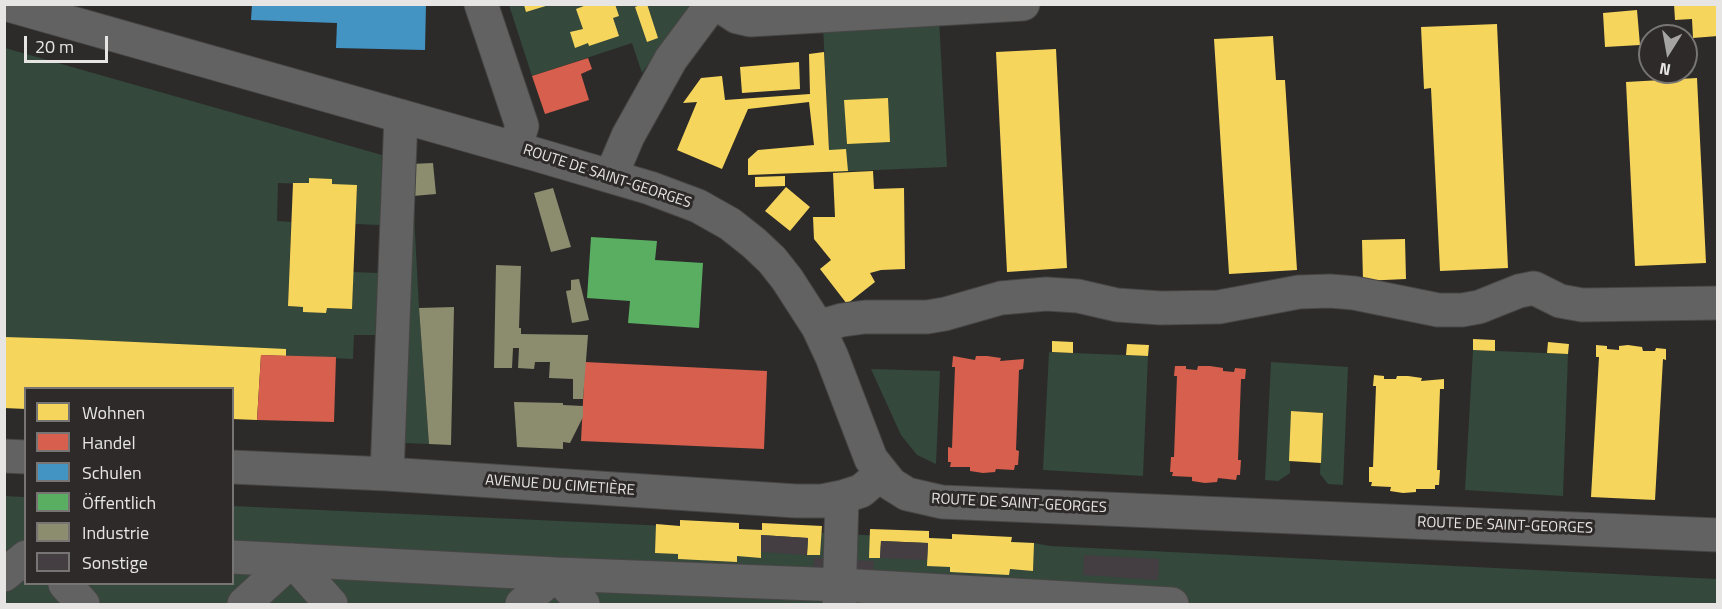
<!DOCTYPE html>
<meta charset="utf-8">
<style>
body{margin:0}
#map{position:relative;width:1722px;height:609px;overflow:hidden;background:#2c2b2a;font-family:"Titillium Web",sans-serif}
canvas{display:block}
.frame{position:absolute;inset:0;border:6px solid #e7e5e4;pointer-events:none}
.legend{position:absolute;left:24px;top:387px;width:210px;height:198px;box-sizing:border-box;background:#2d2a29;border:2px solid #777574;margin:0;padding:8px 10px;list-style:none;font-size:18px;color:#e7e5e4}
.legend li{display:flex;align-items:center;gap:12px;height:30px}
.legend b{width:30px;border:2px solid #777574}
.north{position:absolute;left:1638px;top:24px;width:60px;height:60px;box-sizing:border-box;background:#2d2a29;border:2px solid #777574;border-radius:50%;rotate:191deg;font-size:16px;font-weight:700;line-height:24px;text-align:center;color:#e7e5e4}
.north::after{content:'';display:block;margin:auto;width:21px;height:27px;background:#a6a4a3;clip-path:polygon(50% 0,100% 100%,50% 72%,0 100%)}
.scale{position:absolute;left:24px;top:36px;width:84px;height:27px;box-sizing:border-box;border:3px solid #e7e5e4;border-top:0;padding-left:8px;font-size:18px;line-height:21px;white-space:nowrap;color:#e7e5e4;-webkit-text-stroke:4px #2d2a29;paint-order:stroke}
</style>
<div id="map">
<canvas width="1722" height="609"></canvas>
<div class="frame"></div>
<ul class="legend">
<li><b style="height:16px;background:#f6d55c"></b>Wohnen</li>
<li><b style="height:16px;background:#d6604d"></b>Handel</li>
<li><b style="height:16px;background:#4393c3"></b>Schulen</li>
<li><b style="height:16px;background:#5aae61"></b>Öffentlich</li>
<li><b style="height:16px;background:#8c8c6e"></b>Industrie</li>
<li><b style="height:16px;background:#443e42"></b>Sonstige</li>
</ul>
<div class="north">N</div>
<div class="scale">20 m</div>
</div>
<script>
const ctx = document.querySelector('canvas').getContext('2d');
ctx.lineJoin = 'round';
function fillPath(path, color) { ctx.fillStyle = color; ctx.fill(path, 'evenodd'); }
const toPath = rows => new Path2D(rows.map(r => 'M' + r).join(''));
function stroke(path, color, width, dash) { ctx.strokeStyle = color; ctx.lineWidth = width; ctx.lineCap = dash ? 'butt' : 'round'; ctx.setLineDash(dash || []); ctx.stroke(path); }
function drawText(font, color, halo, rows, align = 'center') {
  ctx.font = font + ' "Titillium Web",sans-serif'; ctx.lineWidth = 6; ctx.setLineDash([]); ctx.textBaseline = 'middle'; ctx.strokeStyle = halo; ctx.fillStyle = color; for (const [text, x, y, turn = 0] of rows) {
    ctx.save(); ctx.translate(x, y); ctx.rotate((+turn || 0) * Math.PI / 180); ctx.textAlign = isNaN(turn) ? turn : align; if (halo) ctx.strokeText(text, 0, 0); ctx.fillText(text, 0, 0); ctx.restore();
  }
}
fillPath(toPath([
 [509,5,690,5,642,73,632,43,532,76],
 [939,18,947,167,830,172,823,25],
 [5,48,382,155,380,225,355,224,357,186,278,183,277,221,291,222,288,306,352,309,353,272,378,273,375,335,354,335,353,359,5,343],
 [413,196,419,308,429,444,404,443,409,351,402,349],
 [1473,350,1568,354,1563,496,1465,490],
 [1049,352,1148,356,1143,476,1043,470],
 [1271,362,1348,367,1343,485,1328,484,1320,474,1322,413,1291,411,1290,473,1278,481,1265,480],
 [871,369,940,371,936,464,917,455,901,435],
 [4,496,25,497,26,584,232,584,233,506,929,538,1034,543,1050,546,1717,579,1717,604,5,604]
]), '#34483c');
fillPath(toPath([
 [589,4,615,4,619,16,613,18,619,36,589,46,588,43,575,48,570,32,583,29,576,9],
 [643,4,647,4,658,38,647,42,635,7],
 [1674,4,1718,4,1718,36,1693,38,1692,19,1675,20],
 [524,5,549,5,526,12],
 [1637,10,1640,45,1605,47,1603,13],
 [1497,24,1508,268,1440,271,1431,88,1424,89,1421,27],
 [1273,36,1276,80,1285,80,1297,270,1229,274,1214,39],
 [1056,49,1067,268,1007,272,996,52],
 [824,52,829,150,846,149,848,171,748,175,748,159,758,150,814,145,809,102,748,109,722,169,677,150,697,102,683,103,701,78,722,76,725,100,810,94,809,54],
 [799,62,800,89,742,93,740,67],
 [1697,78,1706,263,1635,266,1626,82],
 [888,98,890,142,847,144,844,100],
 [873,171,874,189,904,188,905,269,881,270,870,273,875,282,847,304,820,269,831,260,814,239,813,217,835,217,833,173],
 [785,176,785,186,755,187,755,177],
 [309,178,332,179,332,184,357,185,352,309,327,308,326,313,303,312,303,307,288,306,293,183,309,183],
 [786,187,810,207,790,231,765,211],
 [1405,239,1406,279,1363,281,1362,240],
 [4,337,70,339,286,349,286,356,261,355,257,420,232,419,232,388,26,388,26,409,4,408],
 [1473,339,1495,340,1495,351,1473,350],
 [1052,341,1073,342,1073,353,1052,352],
 [1548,342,1569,344,1568,354,1547,353],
 [1127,344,1149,345,1148,356,1126,355],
 [1596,345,1607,346,1607,349,1619,350,1619,346,1628,345,1642,347,1643,351,1655,351,1656,348,1666,349,1666,360,1663,359,1655,500,1591,497,1599,357,1596,357],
 [1374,375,1384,376,1384,379,1396,379,1397,376,1408,376,1422,378,1421,381,1444,379,1444,389,1440,389,1437,470,1440,470,1439,485,1435,485,1435,489,1416,489,1416,492,1403,493,1390,491,1391,487,1371,486,1372,482,1369,482,1369,467,1373,467,1376,386,1373,386],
 [1291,411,1323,413,1321,463,1289,461],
 [680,520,739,523,739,529,762,530,762,523,822,526,820,555,807,555,808,538,761,535,761,558,737,556,737,562,678,559,678,554,655,553,656,524,680,526],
 [870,529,929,531,929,538,952,539,952,534,1012,537,1011,542,1034,543,1033,571,1010,569,1009,575,950,572,950,567,927,566,928,543,881,541,880,558,869,558]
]), '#f6d55c');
fillPath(toPath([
 [588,58,592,69,581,74,589,100,545,114,532,76],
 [261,355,336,357,334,422,257,420],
 [953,356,975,360,976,356,987,356,1001,358,1000,361,1024,359,1023,369,1019,370,1016,450,1019,451,1018,465,1015,465,1014,470,996,469,995,472,983,473,970,471,970,467,950,467,951,462,948,462,948,447,952,448,955,367,952,367],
 [585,362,767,371,764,449,581,441],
 [1175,366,1186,366,1186,369,1197,370,1198,366,1210,366,1223,368,1223,371,1234,372,1235,368,1246,369,1245,379,1241,379,1238,460,1241,460,1240,475,1237,475,1236,480,1218,478,1217,482,1205,483,1192,481,1192,477,1172,476,1173,472,1170,472,1171,457,1174,457,1177,376,1174,376]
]), '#d6604d');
fillPath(toPath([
 [252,4,426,4,425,50,336,48,337,23,251,20]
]), '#4393c3');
fillPath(toPath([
 [591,237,657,241,655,260,703,263,699,328,628,323,630,301,587,298]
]), '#5aae61');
fillPath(toPath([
 [433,163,436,194,413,196,410,164],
 [553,188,571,247,551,252,534,193],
 [496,265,521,266,519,328,521,328,521,334,588,335,583,399,573,399,573,379,549,378,550,362,535,362,534,369,518,368,519,348,513,348,512,368,494,368],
 [579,279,589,320,572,323,566,291,571,290,571,280],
 [454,307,451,445,429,444,419,308],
 [514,402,563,403,563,405,583,406,583,417,570,443,563,442,563,449,517,447]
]), '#8c8c6e');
fillPath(toPath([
 [761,535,808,538,807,555,761,552],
 [881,541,928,543,927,560,880,558],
 [1084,555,1159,559,1158,580,1083,575],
 [814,558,874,561,873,581,813,578]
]), '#443e42');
const minor = toPath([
 [5,4,538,155,650,188,698,206,730,224,754,243,772,260,787,279,818,327,832,357,871,459,891,484,907,494,942,502,1718,535],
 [481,4,522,126,515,148],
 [717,4,737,17,750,20,1023,4],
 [611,176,628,136,671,59,712,4],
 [818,327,842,320,865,317,927,317,945,314,1001,298,1046,294,1078,296,1117,305,1161,308,1219,307,1299,292,1330,291,1354,293,1438,310,1462,310,1479,307,1519,291,1534,288,1560,301,1582,305,1718,303],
 [4,456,26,457],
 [232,467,387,474,796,501,822,501,842,497,861,491,881,474],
 [387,474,401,116],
 [232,557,556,574,840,585,1172,604],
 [4,575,26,557],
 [65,584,83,604],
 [244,604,292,560,331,604],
 [522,604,556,574,583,604],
 [839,604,842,497]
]);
stroke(minor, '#474645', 35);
stroke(minor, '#636262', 33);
drawText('15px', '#e7e5e4', '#2d2a29', [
 ["ROUTE DE SAINT-GEORGES",607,177,18],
 ["AVENUE DU CIMETIÈRE",560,486,4],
 ["ROUTE DE SAINT-GEORGES",1019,504,3],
 ["ROUTE DE SAINT-GEORGES",1505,526,2]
]);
</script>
